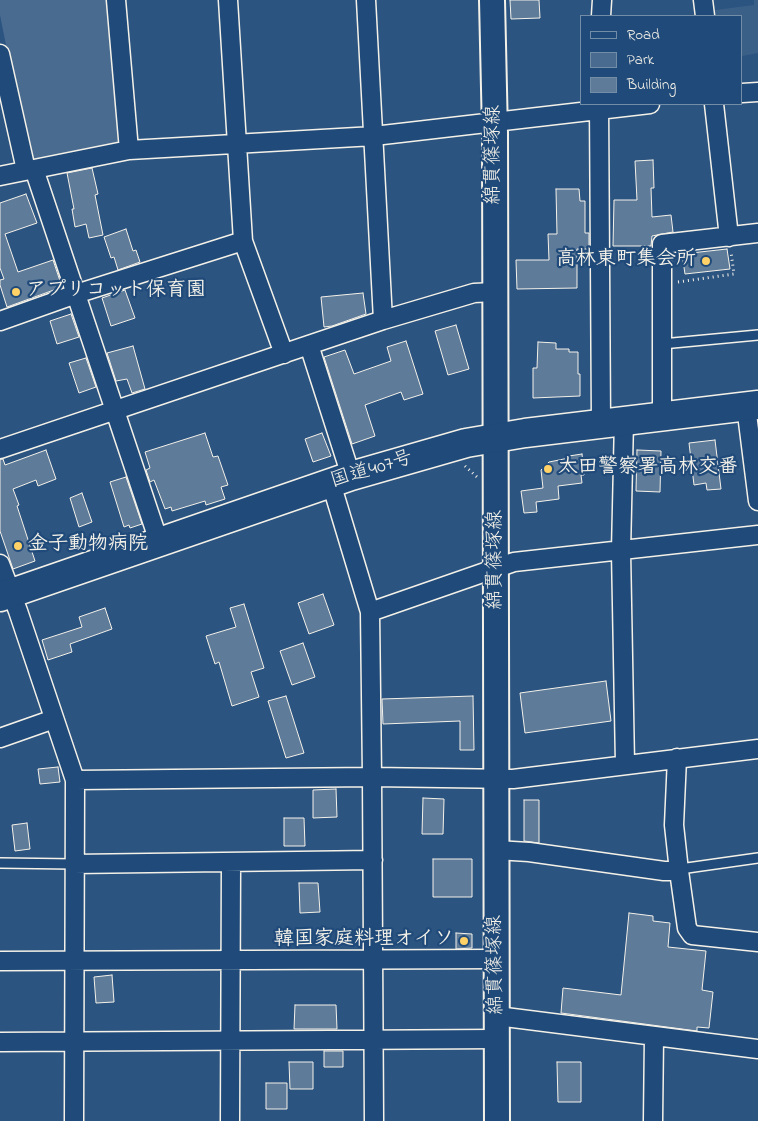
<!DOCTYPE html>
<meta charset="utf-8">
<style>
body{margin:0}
#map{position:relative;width:758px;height:1121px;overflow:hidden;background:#2c5481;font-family:"Indie Flower",sans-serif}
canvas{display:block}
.legend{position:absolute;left:580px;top:15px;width:162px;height:90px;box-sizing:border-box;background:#1f4a7a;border:1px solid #748da6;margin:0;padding:6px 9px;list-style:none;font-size:15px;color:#f4f1e8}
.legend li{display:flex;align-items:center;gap:10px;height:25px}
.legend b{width:25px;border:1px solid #748da6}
</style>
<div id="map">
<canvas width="758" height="1121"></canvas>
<ul class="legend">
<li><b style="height:6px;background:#1f4a7a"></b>Road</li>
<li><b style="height:14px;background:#496b90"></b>Park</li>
<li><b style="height:14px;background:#5e7b9a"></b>Building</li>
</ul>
</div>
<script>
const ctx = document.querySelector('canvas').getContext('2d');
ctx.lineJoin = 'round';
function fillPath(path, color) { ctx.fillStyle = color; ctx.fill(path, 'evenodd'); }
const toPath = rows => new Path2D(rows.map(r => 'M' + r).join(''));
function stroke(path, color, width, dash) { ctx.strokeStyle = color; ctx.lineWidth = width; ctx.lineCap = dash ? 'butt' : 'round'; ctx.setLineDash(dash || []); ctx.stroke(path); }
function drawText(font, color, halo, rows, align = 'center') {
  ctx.font = font + ' "Indie Flower","Klee One",sans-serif'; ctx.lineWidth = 4.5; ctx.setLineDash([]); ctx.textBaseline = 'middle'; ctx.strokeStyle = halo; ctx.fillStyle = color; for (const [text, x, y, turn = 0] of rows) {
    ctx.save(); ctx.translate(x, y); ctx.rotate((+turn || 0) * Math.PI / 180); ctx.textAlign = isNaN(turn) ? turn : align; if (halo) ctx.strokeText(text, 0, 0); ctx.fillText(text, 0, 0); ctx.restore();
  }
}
fillPath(toPath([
 [754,0,758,0,758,53,742,56,742,16,709,16,708,11,754,5]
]), '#3b6088');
fillPath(toPath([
 [0,0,109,0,123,145,29,160,0,15]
]), '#496b90');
const building = toPath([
 [510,0,539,0,540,18,511,19,510,0],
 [653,160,654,188,651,188,652,217,671,215,673,232,652,236,651,246,613,246,614,200,637,200,635,161,653,160],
 [92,168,98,194,95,195,103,235,89,238,86,224,75,227,72,209,74,209,67,173,92,168],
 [556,189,579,189,580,201,585,201,585,233,589,233,589,249,577,249,577,288,517,289,516,260,549,260,548,234,557,234,556,189],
 [26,194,37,223,5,234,18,272,53,260,62,287,7,307,0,285,0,280,4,279,0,268,0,203,26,194],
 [126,229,133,251,136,250,140,262,118,270,114,257,111,258,104,237,126,229],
 [727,249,730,269,685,274,682,254,727,249],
 [125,290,135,318,111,326,102,298,125,290],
 [363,293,366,314,332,326,324,327,321,297,363,293],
 [71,314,79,337,57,344,50,321,71,314],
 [456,325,469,369,448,375,435,331,456,325],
 [406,341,423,394,404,400,401,392,365,405,375,436,352,444,324,357,345,350,354,374,391,361,387,347,406,341],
 [538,342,556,343,556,349,569,349,569,352,578,352,578,374,580,374,580,396,533,398,533,368,537,368,538,342],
 [133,346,145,389,132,393,127,379,116,381,107,353,133,346],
 [86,358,96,387,79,393,69,363,86,358],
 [205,433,213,457,218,456,228,485,221,487,225,499,206,505,205,501,172,511,171,507,165,509,154,480,150,482,146,470,150,468,145,452,205,433],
 [322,433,331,456,313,462,305,439,322,433],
 [715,440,721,489,707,490,706,483,694,485,689,443,715,440],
 [46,450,56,479,38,486,36,480,13,489,19,505,17,506,35,561,13,569,0,531,0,459,3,459,5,465,46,450],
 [637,450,661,451,660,492,636,491,637,450],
 [582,454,584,475,581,475,582,483,558,486,559,499,536,502,537,512,524,513,521,491,543,488,541,470,549,462,564,459,570,458,569,456,582,454],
 [126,477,142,524,130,528,129,525,124,527,110,482,126,477],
 [82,493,92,522,79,527,70,498,82,493],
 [323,594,334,625,309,634,298,603,323,594],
 [244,604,264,668,251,672,259,697,232,706,219,662,215,664,206,636,236,627,230,608,244,604],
 [105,608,112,629,70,644,72,652,48,660,42,640,82,627,79,617,105,608],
 [303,643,315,677,292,685,280,651,303,643],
 [606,681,611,721,525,733,520,693,606,681],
 [286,696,304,753,286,758,268,701,286,696],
 [473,696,474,750,460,750,460,721,383,724,382,699,473,696],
 [58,767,60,782,40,784,38,769,58,767],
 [336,789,337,817,313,818,313,790,336,789],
 [423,798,444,799,443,834,422,834,423,798],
 [524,800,539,800,539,843,524,841,524,800],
 [284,818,304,818,305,846,284,846,284,818],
 [27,823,30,849,15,851,12,825,27,823],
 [433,859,472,859,472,897,433,897,433,859],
 [299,883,318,883,320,912,300,913,299,883],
 [629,913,653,916,653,921,670,923,668,947,706,951,702,990,713,992,709,1028,697,1027,697,1031,561,1013,563,988,621,995,629,913],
 [456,933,472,934,472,948,456,949,456,933],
 [112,975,114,1002,96,1003,94,977,112,975],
 [295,1005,336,1005,337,1029,294,1029,295,1005],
 [324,1051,343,1051,343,1067,324,1067,324,1051],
 [289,1062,313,1062,313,1089,290,1089,289,1062],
 [557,1062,581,1062,581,1102,558,1102,557,1062],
 [266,1083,287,1083,287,1109,266,1109,266,1083]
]);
fillPath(building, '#5e7b9a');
stroke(building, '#f4f1e8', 1);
const service = toPath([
 [662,344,758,335],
 [0,863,74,864],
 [679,871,687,868,758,858]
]);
const minor = toPath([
 [116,0,129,150],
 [228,0,243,241,284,354],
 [366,0,383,320],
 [703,0,705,16],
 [601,16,602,0],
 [0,54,26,170],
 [742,93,758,92],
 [599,104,601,423],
 [714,104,729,237],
 [34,169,159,542],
 [0,176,129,150,374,136,650,104],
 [0,321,76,294,243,241],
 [309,345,351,476],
 [746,406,758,501],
 [662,415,662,244,758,233],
 [624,420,621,551,625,764],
 [0,449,383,320,474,293,494,292],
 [331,483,370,612,372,777,374,1121],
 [0,564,18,611,75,780,74,1121],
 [370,612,514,562,758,535],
 [0,738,54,719],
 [677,758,674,825,679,871,687,928,692,935,758,942],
 [75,780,372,777,513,779,758,749],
 [496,850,529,852,664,871,679,871],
 [74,864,373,860],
 [0,961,497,959],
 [497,1016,758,1049],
 [0,1042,497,1039],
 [230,1121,231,863],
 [653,1121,654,1036]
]);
const secondary = toPath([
 [492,0,495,133,497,1121]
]);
const trunk = toPath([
 [0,597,351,476,466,443,525,433,758,405]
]);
stroke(service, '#f4f1e8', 12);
stroke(minor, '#f4f1e8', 21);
stroke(secondary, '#f4f1e8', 28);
stroke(trunk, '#f4f1e8', 31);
stroke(toPath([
 [678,282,734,274,731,252],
 [465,466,477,477]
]), '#f4f1e8', 3, [1, 4]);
stroke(service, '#1f4a7a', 9);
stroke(minor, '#1f4a7a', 18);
stroke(secondary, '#1f4a7a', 24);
stroke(trunk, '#1f4a7a', 28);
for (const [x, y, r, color] of [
 [706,261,5,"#ffd166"],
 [16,292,5,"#ffd166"],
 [548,469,5,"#ffd166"],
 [18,546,5,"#ffd166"],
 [464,941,5,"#ffd166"]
]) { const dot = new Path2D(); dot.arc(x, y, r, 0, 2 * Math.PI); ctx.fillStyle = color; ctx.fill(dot); stroke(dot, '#1f4a7a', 2); }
drawText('20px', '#f4f1e8', '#1f4a7a', [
 ["綿貫篠塚線",495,155,-90],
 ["国道407号",372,471,-17],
 ["綿貫篠塚線",497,560,-90],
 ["綿貫篠塚線",497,965,-91]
]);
drawText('bold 20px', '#f4f1e8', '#1f4a7a', [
 ["高林東町集会所",696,261,"right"],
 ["アプリコット保育園",26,292],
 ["太田警察署高林交番",558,469],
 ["金子動物病院",28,546],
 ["韓国家庭料理オイソ",454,941,"right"]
], 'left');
</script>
